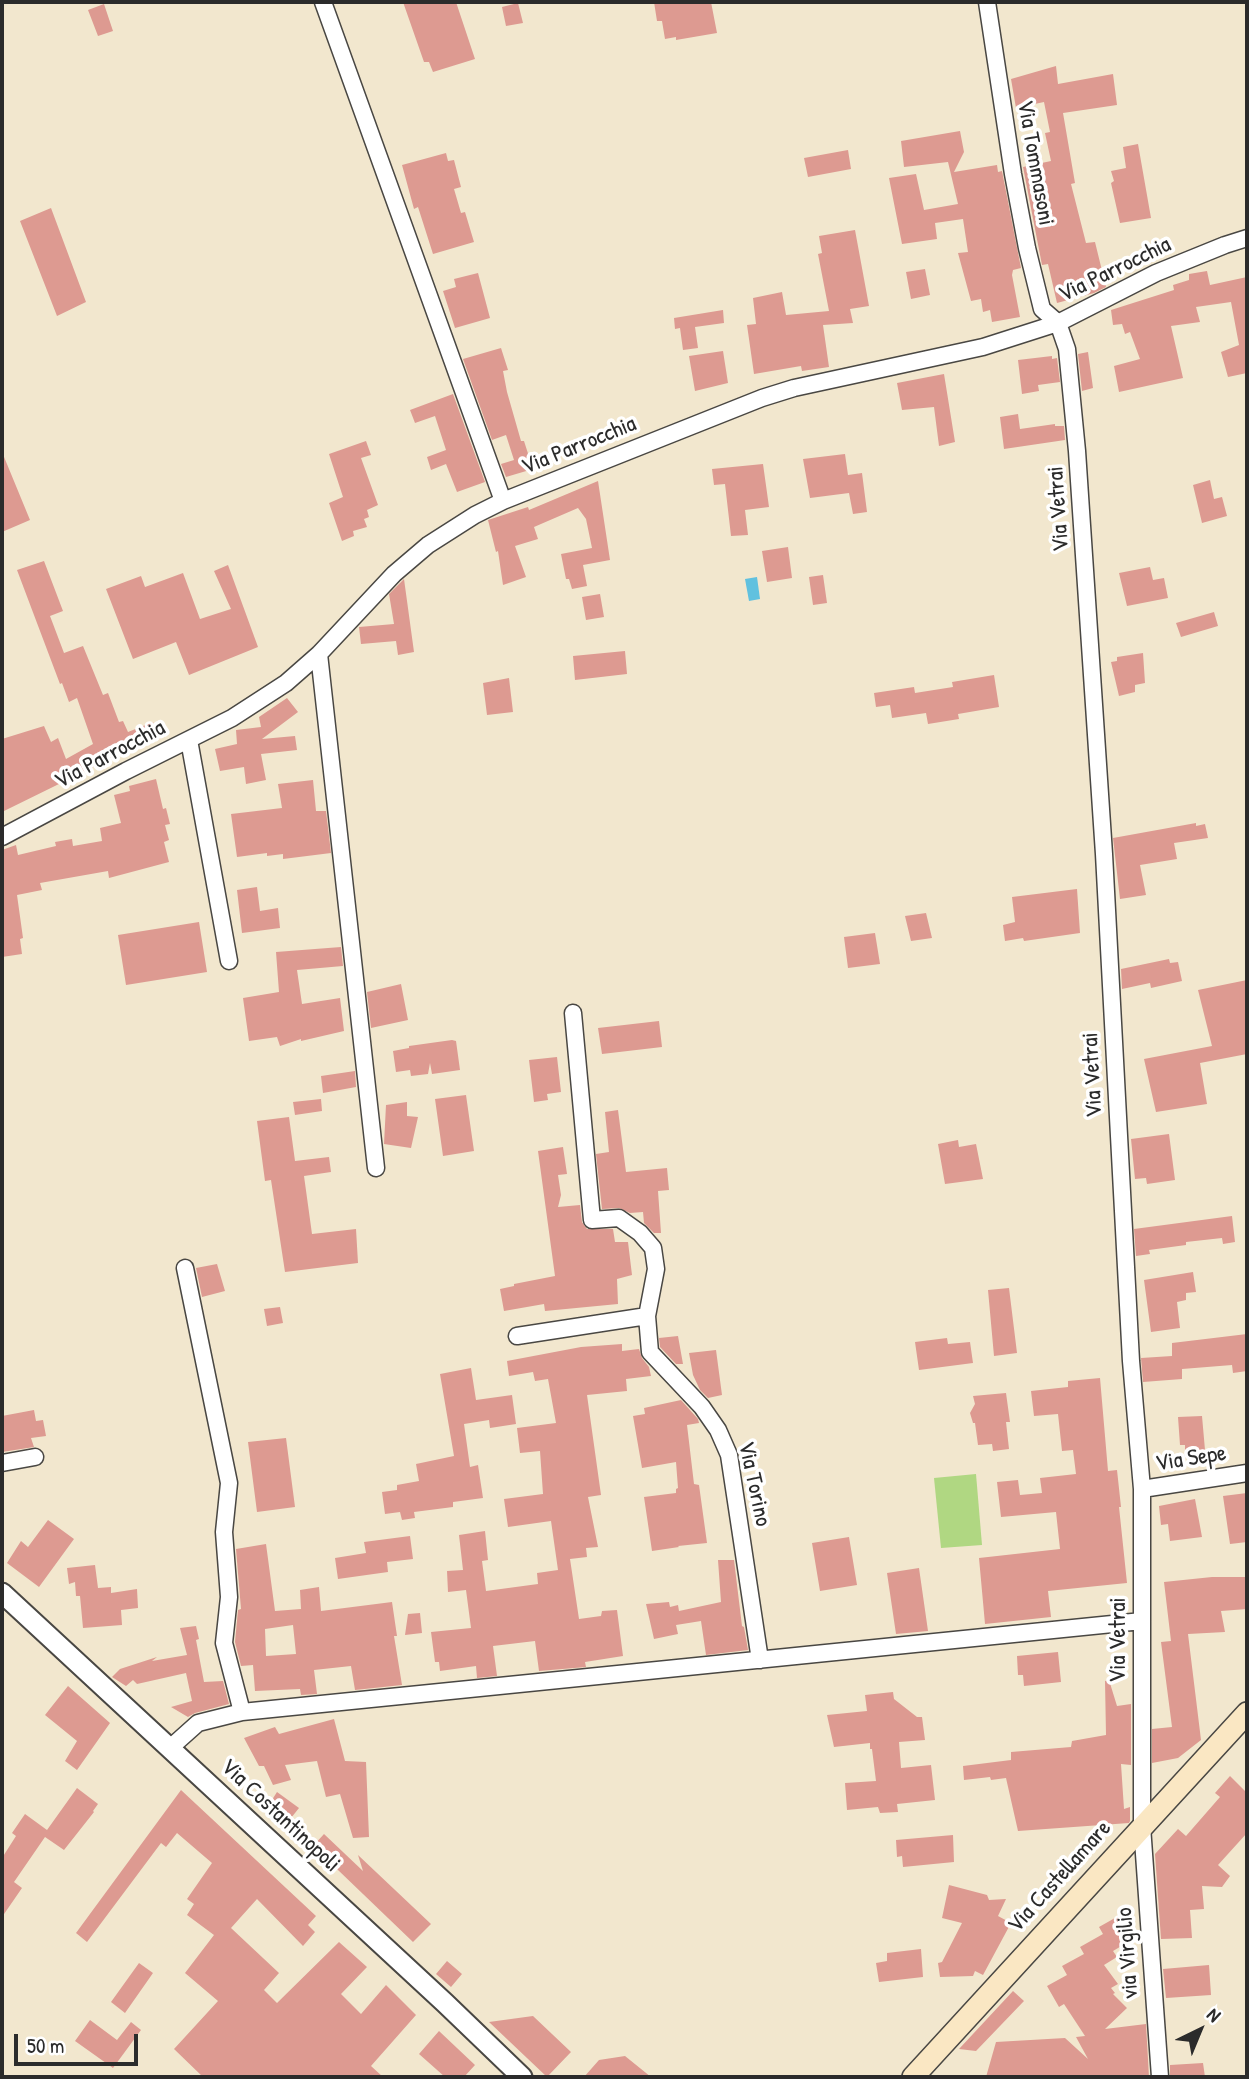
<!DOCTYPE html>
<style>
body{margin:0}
#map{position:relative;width:1249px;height:2079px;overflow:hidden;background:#f2e7ce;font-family:"Patrick Hand",sans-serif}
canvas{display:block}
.frame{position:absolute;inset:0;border:4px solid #2b2b2b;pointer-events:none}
.north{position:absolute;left:1165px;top:1995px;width:70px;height:70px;-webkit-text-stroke:5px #fff;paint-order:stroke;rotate:43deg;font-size:19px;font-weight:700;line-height:28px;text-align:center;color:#2b2b2b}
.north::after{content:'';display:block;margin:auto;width:24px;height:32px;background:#2b2b2b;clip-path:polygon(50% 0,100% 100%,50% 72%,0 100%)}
.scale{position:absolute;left:14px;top:2034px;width:124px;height:32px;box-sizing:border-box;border:4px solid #2b2b2b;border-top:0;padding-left:9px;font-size:21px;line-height:24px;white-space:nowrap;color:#2b2b2b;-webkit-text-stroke:5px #fff;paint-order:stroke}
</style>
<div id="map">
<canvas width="1249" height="2079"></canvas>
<div class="frame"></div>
<div class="north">N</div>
<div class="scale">50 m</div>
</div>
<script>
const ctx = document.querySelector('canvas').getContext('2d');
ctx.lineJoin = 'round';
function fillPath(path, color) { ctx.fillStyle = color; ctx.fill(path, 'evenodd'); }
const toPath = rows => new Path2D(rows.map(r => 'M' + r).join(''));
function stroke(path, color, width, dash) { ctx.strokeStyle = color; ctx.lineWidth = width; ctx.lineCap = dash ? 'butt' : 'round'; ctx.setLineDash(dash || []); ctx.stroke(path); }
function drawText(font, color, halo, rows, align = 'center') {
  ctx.font = font + ' "Patrick Hand",sans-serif'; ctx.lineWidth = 7; ctx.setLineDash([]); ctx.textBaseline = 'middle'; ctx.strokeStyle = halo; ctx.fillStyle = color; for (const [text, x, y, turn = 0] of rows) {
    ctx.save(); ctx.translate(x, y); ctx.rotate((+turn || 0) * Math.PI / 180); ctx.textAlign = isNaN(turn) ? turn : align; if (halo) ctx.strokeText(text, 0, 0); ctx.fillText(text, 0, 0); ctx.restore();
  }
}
fillPath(toPath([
 [976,1474,982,1545,941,1548,934,1478]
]), '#b0d782');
fillPath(toPath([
 [757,577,760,599,749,601,745,579]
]), '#61c1df');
fillPath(toPath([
 [403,2,456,2,475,59,433,72,429,62,424,62],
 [654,2,711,2,717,33,676,40,676,37,665,39,662,21,657,21],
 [518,3,523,23,506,26,502,7],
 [104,4,113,31,98,36,88,10],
 [1056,66,1058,84,1113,74,1117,105,1063,113,1075,183,1071,184,1086,243,1095,242,1106,287,1094,293,1057,303,1048,264,1042,265,1023,167,1051,161,1045,133,1050,132,1044,102,1016,108,1011,79],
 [960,131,964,152,954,172,997,165,998,172,1002,171,1021,268,1013,270,1012,275,1020,317,992,322,990,310,983,312,981,299,971,301,958,253,968,252,963,219,935,223,937,239,902,244,889,178,916,174,924,210,958,204,948,162,904,167,901,141],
 [1138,144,1151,218,1120,223,1111,183,1114,181,1111,171,1126,168,1123,147],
 [848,150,851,169,808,177,804,158],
 [446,153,448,161,454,160,461,187,454,189,461,213,465,212,474,242,433,254,418,207,414,209,402,165],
 [51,208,86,302,57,316,20,221],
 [855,230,869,306,850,309,853,323,823,325,829,367,802,371,801,366,754,374,747,325,756,324,753,298,782,292,786,315,829,311,818,254,822,253,819,236],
 [925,269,930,295,911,299,906,272],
 [1207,271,1210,285,1247,277,1247,373,1228,377,1221,352,1239,345,1231,302,1196,307,1200,322,1171,326,1183,378,1119,392,1114,366,1140,359,1130,332,1125,334,1122,324,1113,325,1111,310,1174,290,1173,285,1189,280,1189,274],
 [478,273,490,318,455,328,443,291,456,287,454,279],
 [723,310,724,323,695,327,698,348,683,350,680,328,675,329,674,318],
 [501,348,508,370,503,371,507,392,521,441,524,441,533,469,506,477,501,464,514,460,506,435,492,440,463,359],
 [723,351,728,383,695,391,689,356],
 [1088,352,1093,388,1082,391,1078,354],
 [1052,356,1052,359,1057,358,1060,382,1038,385,1039,391,1022,394,1018,360],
 [944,374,955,442,939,446,934,407,902,410,897,383],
 [453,394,485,482,457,492,446,464,431,470,427,457,446,450,435,416,415,423,410,410],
 [1018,414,1020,429,1055,424,1055,426,1064,426,1065,440,1004,449,1000,417],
 [366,441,371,455,361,458,378,505,367,510,369,517,364,519,367,527,353,531,354,536,342,541,329,503,343,497,329,454],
 [2,452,30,520,2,532],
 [845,454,848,475,862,473,867,512,853,514,849,493,810,498,803,459],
 [763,464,769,507,745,510,748,535,731,536,725,484,714,485,712,469],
 [1210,480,1214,499,1222,497,1227,516,1202,523,1193,485],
 [598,481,610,560,583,565,587,586,572,589,569,579,566,579,561,554,592,548,586,519,578,508,534,527,538,539,515,546,526,577,503,585,498,551,496,552,488,520,528,507,529,510],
 [788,547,792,578,767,582,762,551],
 [44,561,63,611,50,616,64,653,83,646,103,695,108,693,119,722,123,721,128,732,153,722,161,738,118,755,2,812,2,739,44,726,51,742,58,738,66,759,93,744,77,698,69,702,62,683,60,684,17,570],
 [228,565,258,647,189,675,176,642,133,659,106,589,141,576,145,587,183,573,200,619,231,609,214,571],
 [1150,567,1153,580,1164,578,1168,598,1127,606,1119,573],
 [823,575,827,603,813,605,809,577],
 [404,579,414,652,398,655,396,641,361,644,359,627,394,624,389,594],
 [600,594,604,617,586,620,582,597],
 [1214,612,1218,626,1181,637,1176,623],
 [625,651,627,674,575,680,573,656],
 [1143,653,1145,683,1135,685,1135,692,1119,696,1111,662,1117,661,1117,657],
 [994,675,999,707,958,714,959,719,928,724,926,713,892,718,890,705,876,707,874,693,914,687,915,693,953,687,952,682],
 [509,678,513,712,487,715,483,683],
 [287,698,298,712,262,739,295,736,297,750,261,754,266,780,246,784,244,767,220,771,215,749,237,744,236,730,261,727,259,717],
 [156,779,163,809,166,808,170,824,165,825,169,840,164,842,169,862,109,878,108,871,40,883,42,890,17,895,23,938,20,939,22,954,2,957,2,850,16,845,18,855,56,846,55,842,72,839,73,846,102,841,100,828,121,823,114,795,130,791,129,786],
 [313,780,316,811,326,811,331,853,283,859,283,854,267,856,267,853,237,857,231,814,282,808,278,784],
 [1196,823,1196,826,1205,824,1208,838,1174,843,1177,859,1140,865,1146,895,1120,899,1113,838],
 [257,887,260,911,278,908,280,928,242,933,237,890],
 [1077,889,1080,933,1024,941,1023,938,1005,941,1003,925,1015,922,1012,897],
 [926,913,932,938,911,941,905,916],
 [199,922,207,972,126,985,118,935],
 [875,933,880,964,848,968,844,937],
 [341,947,343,966,297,970,302,1004,340,998,344,1031,301,1041,301,1039,280,1046,277,1037,249,1041,243,998,279,992,276,952],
 [1169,959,1170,963,1178,962,1182,981,1151,988,1150,983,1122,989,1121,969],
 [1247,980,1247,1054,1200,1063,1207,1104,1156,1112,1144,1059,1212,1046,1198,990],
 [401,984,408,1020,371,1028,367,992],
 [659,1021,662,1047,602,1054,598,1028],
 [452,1040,456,1041,460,1070,432,1074,430,1063,428,1074,411,1076,410,1070,396,1072,393,1051,409,1048,409,1046],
 [557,1057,561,1092,547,1094,548,1100,534,1102,529,1060],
 [355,1071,356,1087,323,1093,321,1076],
 [466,1095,474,1151,443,1156,435,1099],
 [321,1099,322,1111,295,1115,293,1102],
 [407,1102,407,1116,418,1117,411,1148,384,1144,386,1105],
 [618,1110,626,1172,667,1168,669,1190,658,1191,661,1233,654,1233,644,1223,643,1212,630,1213,619,1208,602,1209,596,1154,609,1152,605,1112],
 [289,1117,295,1161,329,1157,331,1172,304,1176,312,1234,356,1229,358,1263,285,1272,271,1180,265,1181,257,1121],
 [1169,1134,1175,1180,1147,1184,1146,1178,1135,1179,1131,1139],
 [958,1140,959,1147,976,1144,983,1179,945,1184,938,1144],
 [563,1147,567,1174,558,1175,561,1195,558,1207,580,1205,582,1222,587,1229,613,1229,615,1242,628,1242,632,1275,617,1279,618,1304,545,1311,544,1304,504,1311,500,1289,514,1286,514,1284,555,1276,538,1151],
 [1232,1216,1235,1242,1223,1244,1222,1238,1186,1242,1186,1245,1149,1250,1150,1254,1136,1256,1134,1229],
 [217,1264,225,1291,202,1297,196,1268],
 [1193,1272,1196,1292,1186,1293,1186,1300,1177,1302,1180,1328,1151,1332,1144,1280],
 [1009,1288,1017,1353,994,1356,988,1290],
 [280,1307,283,1323,267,1326,264,1309],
 [1247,1334,1247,1371,1233,1373,1232,1365,1182,1369,1182,1379,1143,1382,1141,1358,1172,1356,1172,1343],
 [678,1336,683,1364,676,1364,660,1347,659,1338],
 [947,1338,948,1344,970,1342,973,1363,919,1370,915,1342],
 [622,1344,622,1351,639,1349,642,1358,649,1367,651,1376,626,1379,627,1391,587,1395,601,1495,588,1497,598,1547,586,1548,587,1557,570,1559,579,1619,601,1616,602,1611,617,1610,623,1656,585,1662,586,1667,539,1671,535,1641,493,1646,497,1676,477,1678,476,1666,440,1671,439,1662,435,1662,431,1632,471,1628,466,1590,448,1592,447,1571,463,1570,459,1535,485,1531,488,1560,482,1561,486,1591,538,1584,537,1573,558,1570,551,1521,508,1527,504,1499,543,1494,540,1451,520,1453,517,1428,556,1423,548,1379,535,1381,533,1372,509,1376,507,1361,581,1347],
 [716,1350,722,1395,708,1398,700,1390,693,1375,689,1353],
 [471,1368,476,1400,512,1395,516,1424,490,1428,489,1420,464,1424,470,1467,478,1465,483,1498,453,1502,453,1507,414,1512,415,1518,402,1520,400,1512,385,1514,382,1492,397,1490,397,1485,419,1481,416,1464,454,1456,440,1374],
 [1100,1378,1108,1471,1117,1470,1121,1507,1119,1507,1127,1583,1048,1591,1051,1617,985,1624,979,1558,1060,1549,1056,1512,1001,1517,997,1482,1018,1480,1020,1495,1042,1493,1040,1478,1076,1474,1073,1450,1062,1451,1058,1414,1034,1416,1031,1391,1068,1387,1068,1381],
 [1006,1393,1010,1422,1006,1422,1009,1449,993,1451,992,1444,978,1445,975,1423,973,1423,970,1413,975,1404,973,1396],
 [681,1400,698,1419,699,1423,687,1425,694,1484,699,1485,707,1543,678,1546,679,1547,652,1551,644,1497,676,1493,676,1489,678,1488,676,1462,642,1468,633,1416,645,1414,644,1408],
 [34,1410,36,1421,43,1420,46,1436,31,1438,34,1447,2,1452,2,1416],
 [1202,1416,1205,1450,1185,1452,1185,1445,1180,1445,1178,1417],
 [286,1438,295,1507,257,1512,248,1442],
 [1247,1493,1247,1542,1230,1544,1223,1496],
 [1195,1499,1202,1537,1170,1541,1168,1524,1161,1525,1159,1506],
 [48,1520,74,1539,39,1587,7,1563,21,1541,28,1547],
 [410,1536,413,1559,387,1562,388,1572,338,1579,335,1558,366,1553,364,1542],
 [849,1537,857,1585,820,1591,812,1543],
 [266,1544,275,1611,301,1609,300,1590,319,1587,321,1611,392,1602,397,1636,394,1636,402,1685,355,1690,351,1666,314,1670,317,1694,301,1695,300,1689,255,1691,253,1665,241,1666,235,1642,238,1610,241,1609,236,1549],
 [293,1625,296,1654,266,1656,265,1629],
 [718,1560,734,1560,742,1626,744,1627,748,1650,706,1655,701,1621,676,1625,678,1634,654,1639,646,1604,669,1602,670,1607,678,1605,679,1611,721,1602],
 [95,1565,98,1588,111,1587,111,1593,137,1589,138,1608,121,1610,122,1625,83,1628,80,1596,76,1596,75,1582,69,1584,67,1568],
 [919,1568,928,1631,896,1634,887,1573],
 [1212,1577,1247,1577,1247,1609,1221,1611,1225,1632,1188,1634,1201,1740,1178,1758,1152,1763,1152,1729,1172,1727,1161,1642,1171,1641,1164,1582],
 [420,1613,422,1633,405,1635,408,1614],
 [196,1626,199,1639,196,1640,204,1682,223,1681,229,1704,195,1713,188,1717,171,1707,192,1701,186,1673,137,1684,133,1680,126,1686,112,1677,120,1669,157,1657,152,1661,187,1655,180,1628],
 [1058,1652,1061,1682,1024,1686,1023,1675,1018,1675,1017,1656],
 [1109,1680,1117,1706,1131,1704,1131,1765,1121,1764,1124,1809,1130,1807,1130,1821,1129,1823,1018,1831,1006,1778,991,1780,990,1777,964,1780,963,1766,1011,1760,1011,1752,1071,1747,1072,1741,1106,1735,1105,1681],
 [68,1686,110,1723,77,1770,65,1761,77,1741,45,1715],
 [893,1692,894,1699,917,1717,922,1717,925,1740,899,1742,901,1768,931,1765,935,1800,897,1804,898,1812,880,1813,878,1807,847,1810,845,1783,876,1781,872,1749,870,1749,870,1743,834,1747,827,1715,867,1711,865,1695],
 [334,1719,345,1761,366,1762,369,1837,353,1838,340,1794,326,1797,317,1761,285,1765,291,1780,273,1785,264,1766,259,1766,244,1738,275,1727,279,1734],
 [1230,1776,1247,1793,1247,1833,1218,1865,1230,1876,1222,1887,1202,1886,1204,1909,1190,1910,1192,1938,1161,1939,1155,1854,1178,1829,1186,1836,1220,1797,1215,1793],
 [77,1788,98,1804,93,1811,94,1812,64,1850,45,1837,14,1882,22,1888,2,1917,2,1858,16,1836,12,1833,25,1814,47,1830],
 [181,1790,316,1916,308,1925,315,1932,303,1946,257,1899,231,1928,279,1973,264,1990,277,2003,339,1942,367,1967,341,1994,361,2014,386,1985,416,2015,371,2066,383,2077,203,2077,174,2049,218,2001,185,1973,214,1935,187,1915,194,1904,187,1899,212,1863,177,1833,166,1847,161,1843,87,1942,76,1933],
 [277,1792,299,1808,291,1818,270,1803],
 [324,1834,363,1871,358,1855,431,1924,413,1942,313,1846],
 [953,1835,954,1862,903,1867,902,1856,897,1857,896,1840],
 [949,1885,987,1895,989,1900,1006,1899,998,1916,1011,1923,983,1975,975,1971,973,1976,940,1977,938,1963,942,1962,962,1923,942,1918],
 [1122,1914,1135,1938,1113,1951,1117,1957,1104,1965,1118,1984,1111,1988,1115,1993,1113,1994,1127,2008,1105,2029,1146,2024,1149,2077,986,2077,996,2042,1065,2038,1088,2059,1076,2037,1085,2036,1064,2004,1059,2007,1047,1986,1067,1975,1062,1966,1084,1954,1080,1947,1103,1934,1099,1927],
 [921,1949,923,1977,879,1982,876,1963,887,1961,887,1953],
 [447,1961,462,1974,451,1987,436,1974],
 [139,1963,153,1973,125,2013,111,2002],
 [1209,1965,1211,1995,1166,1998,1163,1969],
 [1013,1991,1024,2001,976,2051,959,2049],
 [533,2016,571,2052,547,2077,489,2022],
 [90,2020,117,2040,131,2022,141,2030,113,2068,75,2041],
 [439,2031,475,2065,464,2077,445,2077,419,2054],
 [625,2056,651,2077,584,2077,599,2060],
 [1203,2063,1205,2077,1170,2077,1170,2065]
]), '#dd9a91');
const minor = toPath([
 [323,2,503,501],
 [987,2,1013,174,1027,248,1042,309,1058,323,1067,349,1077,451,1104,854,1131,1361,1142,1489,1142,1826,1160,2077],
 [319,654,376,1168],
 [189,740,229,961],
 [2,837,126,771,232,718,286,683,319,654,394,574,428,545,475,515,503,501,762,398,794,388,983,347,1058,323,1156,273,1225,245,1247,238],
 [573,1013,592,1220,619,1218,640,1233,653,1248,656,1269,647,1316,650,1352,702,1407,718,1430,729,1455,760,1660],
 [185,1268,229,1483,224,1532,229,1597,224,1643,242,1712],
 [517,1336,647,1316],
 [2,1463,35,1457],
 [1142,1489,1247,1473],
 [170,1748,198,1723,242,1712,1142,1621]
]);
const tertiary = toPath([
 [2,1593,445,2003,522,2077]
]);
const secondary = toPath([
 [913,2077,1247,1713]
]);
stroke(minor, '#494743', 19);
stroke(tertiary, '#494743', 23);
stroke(secondary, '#494743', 24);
stroke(minor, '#fff', 16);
stroke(tertiary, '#fff', 19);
stroke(secondary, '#fae7c3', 21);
drawText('23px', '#2b2b2b', '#fff', [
 ["Via Tommasoni",1035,163,80],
 ["Via Parrocchia",1115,270,-26],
 ["Via Parrocchia",579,446,-22],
 ["Via Vetrai",1059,509,-94],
 ["Via Parrocchia",110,755,-28],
 ["Via Vetrai",1093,1075,-93],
 ["Via Sepe",1191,1459,-9],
 ["Via Torino",754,1484,78],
 ["Via Vetrai",1119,1640,-90],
 ["Via Costantinopoli",280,1816,43],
 ["Via Castellamare",1060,1877,-48],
 ["via Virgilio",1128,1953,-94]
]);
</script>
